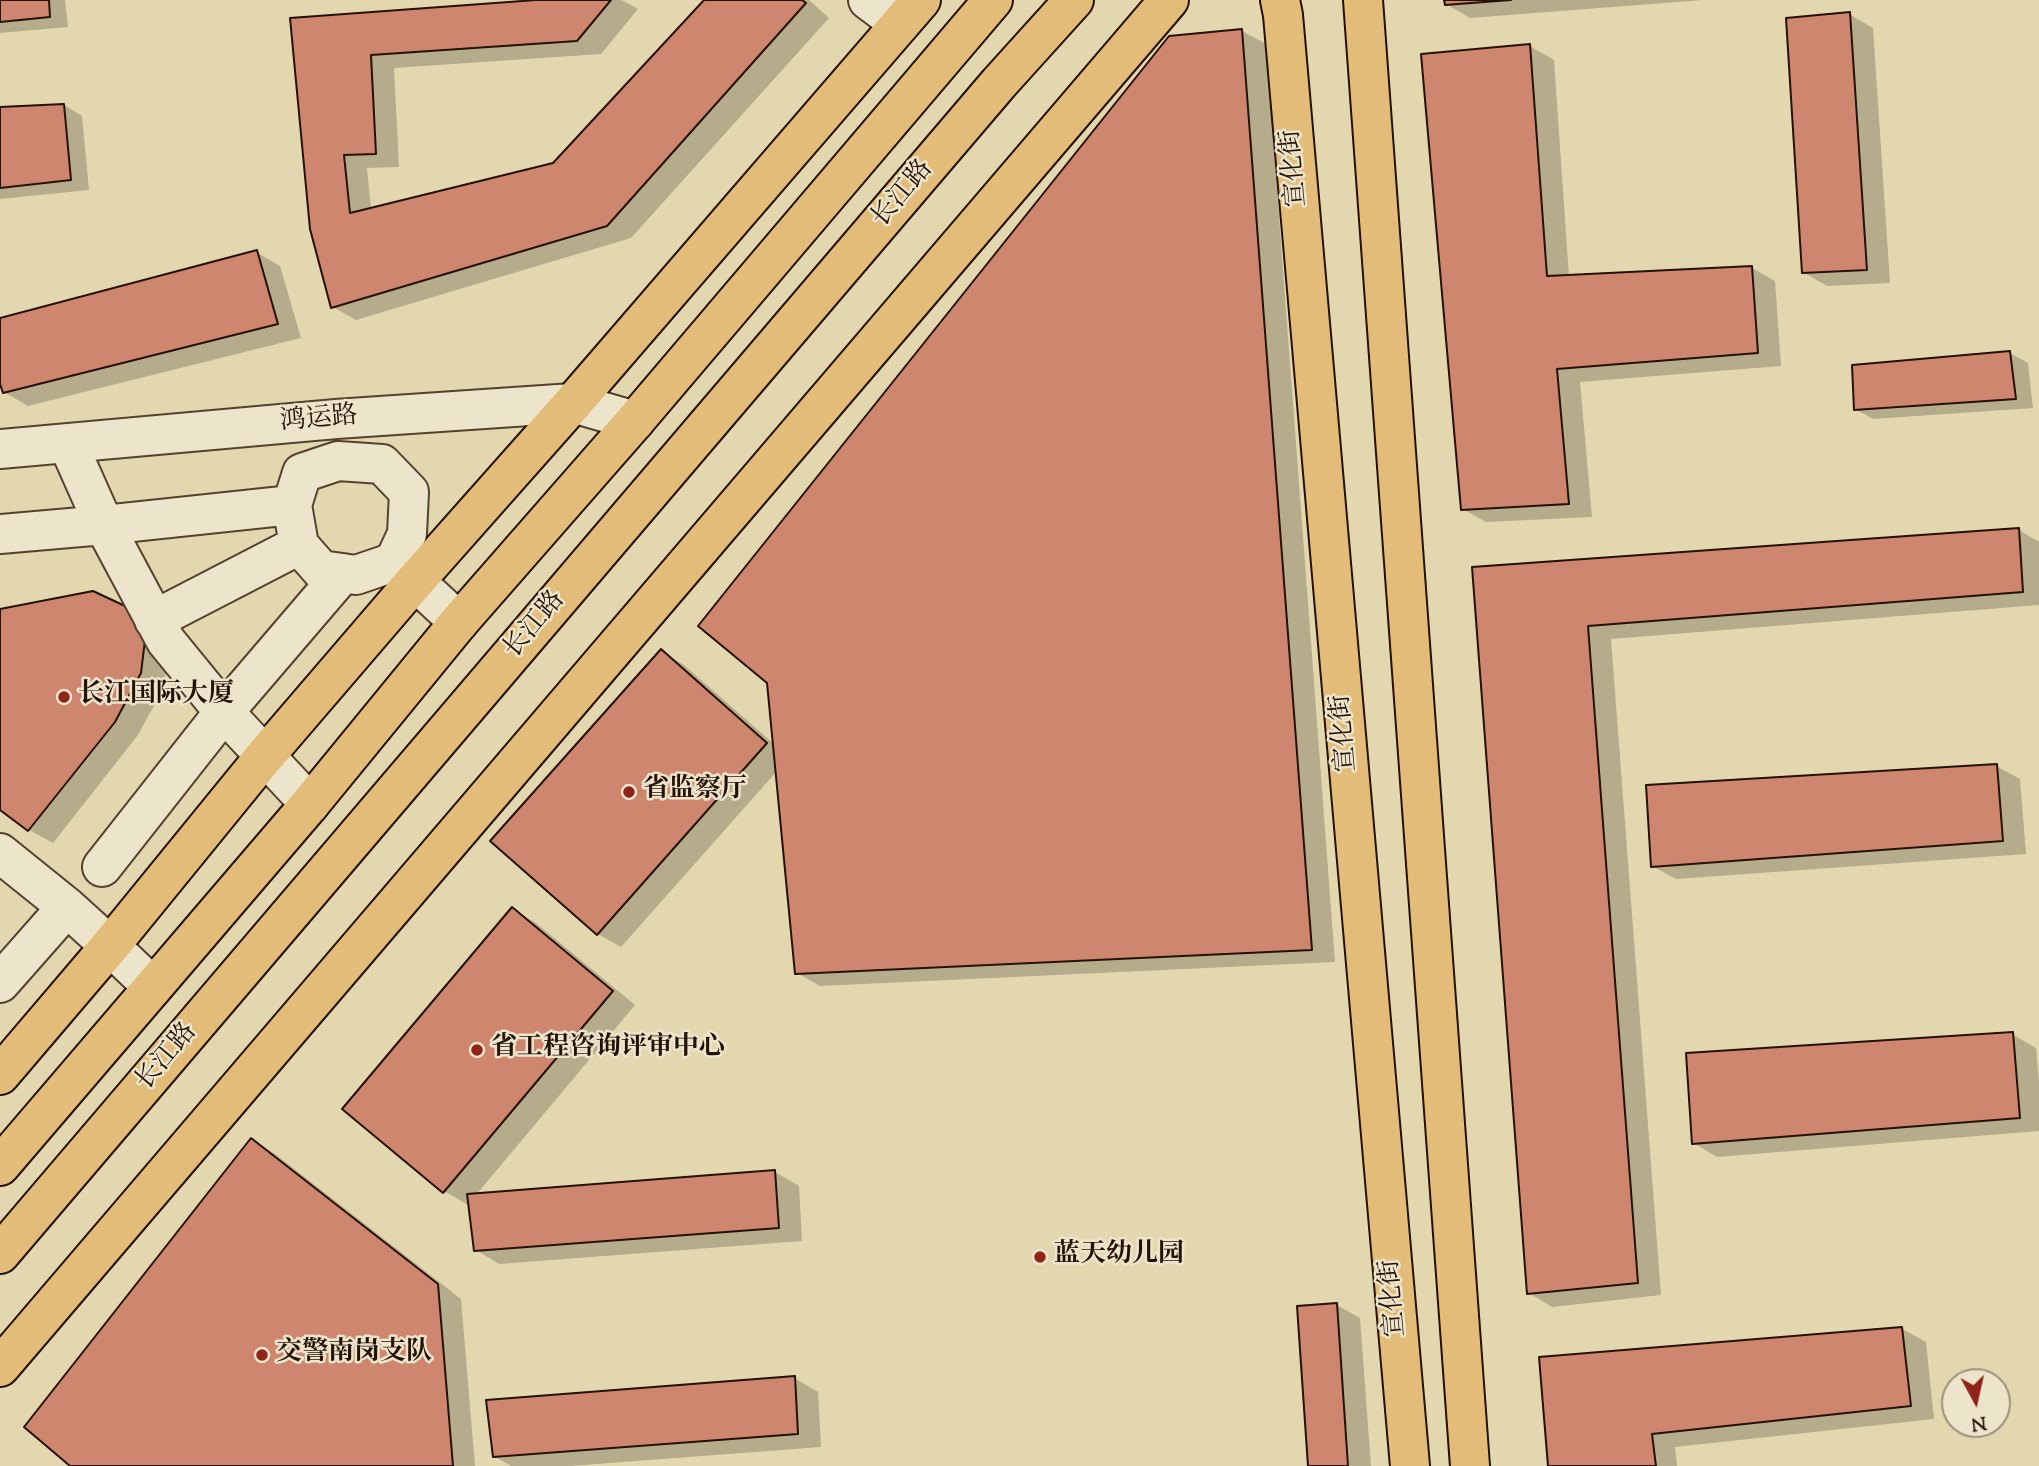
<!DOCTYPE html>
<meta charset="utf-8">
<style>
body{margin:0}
#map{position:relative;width:2039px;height:1466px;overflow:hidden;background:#e3d7af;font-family:"Sorts Mill Goudy",serif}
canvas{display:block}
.north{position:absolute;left:1941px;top:1368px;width:70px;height:70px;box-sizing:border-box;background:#ede5cb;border:2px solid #9d907b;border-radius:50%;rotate:172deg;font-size:19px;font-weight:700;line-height:28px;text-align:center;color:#251104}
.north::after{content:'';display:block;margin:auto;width:24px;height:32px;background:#8f2418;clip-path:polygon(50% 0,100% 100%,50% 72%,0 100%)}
</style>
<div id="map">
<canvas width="2039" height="1466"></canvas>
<div class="north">N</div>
</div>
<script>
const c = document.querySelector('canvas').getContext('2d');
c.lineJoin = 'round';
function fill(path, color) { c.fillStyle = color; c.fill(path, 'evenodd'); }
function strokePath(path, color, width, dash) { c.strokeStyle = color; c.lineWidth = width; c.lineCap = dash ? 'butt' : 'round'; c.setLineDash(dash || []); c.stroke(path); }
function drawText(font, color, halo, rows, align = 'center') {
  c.font = font + ' "Sorts Mill Goudy","Noto Serif SC",serif'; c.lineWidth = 5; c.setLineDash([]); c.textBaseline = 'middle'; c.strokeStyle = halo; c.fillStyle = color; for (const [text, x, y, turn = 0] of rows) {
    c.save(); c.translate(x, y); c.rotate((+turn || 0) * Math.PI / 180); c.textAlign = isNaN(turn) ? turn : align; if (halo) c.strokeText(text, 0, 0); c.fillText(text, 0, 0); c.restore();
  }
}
fill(new Path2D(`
 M0,0h65l3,27 -68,6z
 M561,0h61l16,9 -37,45 -207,14 5,99 -32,1 4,41 183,-44 153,-165h102l20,18 -198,220 -275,82 -23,-13 -41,-288z
 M1446,0h257l-233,18 -24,-14z
 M1849,14l24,14 17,255 -63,3 -24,-14z
 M1242,31l24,13 69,918 -515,24 -23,-13 -20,-202 -156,176 -23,-13 63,-282 23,13 91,80z
 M1530,46l24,14 15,217 183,-9 23,13 6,85 -201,16 12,135 -106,5 -23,-13z
 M64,105l18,11 7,74 -89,9v-91z
 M256,252l24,14 21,72 -273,68 -24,-14 -4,-14v-58z
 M2010,353l18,10 5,45 -160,11 -18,-10z
 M2019,530l20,12v63l-428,34 50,656 -109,12 -23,-14 -55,-725z
 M124,607l25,14 19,34 -4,32 -26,48 -85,108 -24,-13 -29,-22v-197z
 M1996,766l24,13 6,75 -350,25 -24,-13z
 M512,909l24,14 99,82 -159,190 299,-23 24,14 3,55 -303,23 -23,-14 -6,-48 -2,3 -24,-14z
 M2012,1034l24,14 3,34v49l-322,26 -23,-14z
 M252,1140l23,14 186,145 14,167h-402z
 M1337,1305l23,13 11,148h-61z
 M1902,1329l24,13 8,77 -259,28 2,19h-127z
 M794,1378l24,14 3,55 -251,19h-59l-17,-10z`), '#0003');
const building = new Path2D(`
 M0,0h49l1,17 -50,5z
 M536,0h75l-34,41 -206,14 5,99 -32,1 6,58 203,-50 151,-163h98l4,3 -199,223 -276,82 -21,-79 -20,-211z
 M1444,0h67l-66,5z
 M1850,12l17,258 -65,3 -16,-255z
 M1242,29l70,921 -517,24 -28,-291 -69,-57 471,-590z
 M1530,44l17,232 205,-10 6,87 -201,16 12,135 -108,6 -40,-456z
 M64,104l7,76 -71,8v-81z
 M257,250l21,74 -275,69 -3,-9v-66z
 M2010,351l6,48 -162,11 -2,-45z
 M2019,528l4,64 -435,34 50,657 -111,11 -55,-727z
 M93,591l32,15 20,34 -4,33 -26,49 -87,109 -28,-21v-201z
 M661,649l106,94 -170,192 -107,-94z
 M1997,764l6,77 -352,26 -5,-82z
 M512,907l101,84 -170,202 -101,-84z
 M2013,1032l7,86 -328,26 -6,-91z
 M251,1138l187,146 15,182h-383l-46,-39z
 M775,1170l4,58 -305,23 -7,-57z
 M1337,1303l11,163h-40l-11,-160z
 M1902,1327l9,79 -259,28 4,32h-108l-9,-109z
 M795,1376l3,58 -305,23 -7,-57z`);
fill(building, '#ce866f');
strokePath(building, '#251104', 2);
const minor = new Path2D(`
 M868,0l32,24
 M68,444l36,81 62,116 58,71 86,92
 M0,449l336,-30 237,-16 62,18
 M0,534l104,-9 188,-20
 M394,562l65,60
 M154,620l145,-75 22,25 35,5 38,-13 13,-28 2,-42 -27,-28 -44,-3 -36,12 -10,32 7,40
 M0,853l67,54
 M102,867l122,-155 119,-139
 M0,983l67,-76 43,39 43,41`);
const major = new Path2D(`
 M1280,0l3,15 127,1451
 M1363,0l107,1466
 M0,1075l110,-129 154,-189 152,-177 157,-177 348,-403
 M0,1166l310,-362 149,-182 176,-201 358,-421
 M0,1254l999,-1171 75,-83
 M0,1367l1169,-1367`);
strokePath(minor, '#54422f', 42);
strokePath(major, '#251104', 42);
strokePath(minor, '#ede5cb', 38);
strokePath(major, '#e2bc78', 38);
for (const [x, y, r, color] of [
 [64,697,7,"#8f2418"],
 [629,792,7,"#8f2418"],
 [477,1050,7,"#8f2418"],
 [1040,1257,7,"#8f2418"],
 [262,1355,7,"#8f2418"]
]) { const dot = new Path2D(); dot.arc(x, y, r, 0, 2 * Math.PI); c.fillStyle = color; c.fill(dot); strokePath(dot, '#ede5cb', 2.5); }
drawText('26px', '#251104', '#ede5cb', [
 ["宣化街",1296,168,-95],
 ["长江路",904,195,-50],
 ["鸿运路",319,421,-5],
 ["长江路",536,626,-50],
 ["宣化街",1346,733,-95],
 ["长江路",168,1058,-50],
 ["宣化街",1395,1298,-95]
]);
drawText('bold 26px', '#251104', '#ede5cb', [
 ["长江国际大厦",78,697],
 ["省监察厅",643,792],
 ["省工程咨询评审中心",491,1050],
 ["蓝天幼儿园",1054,1257],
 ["交警南岗支队",276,1355]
], 'left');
</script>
